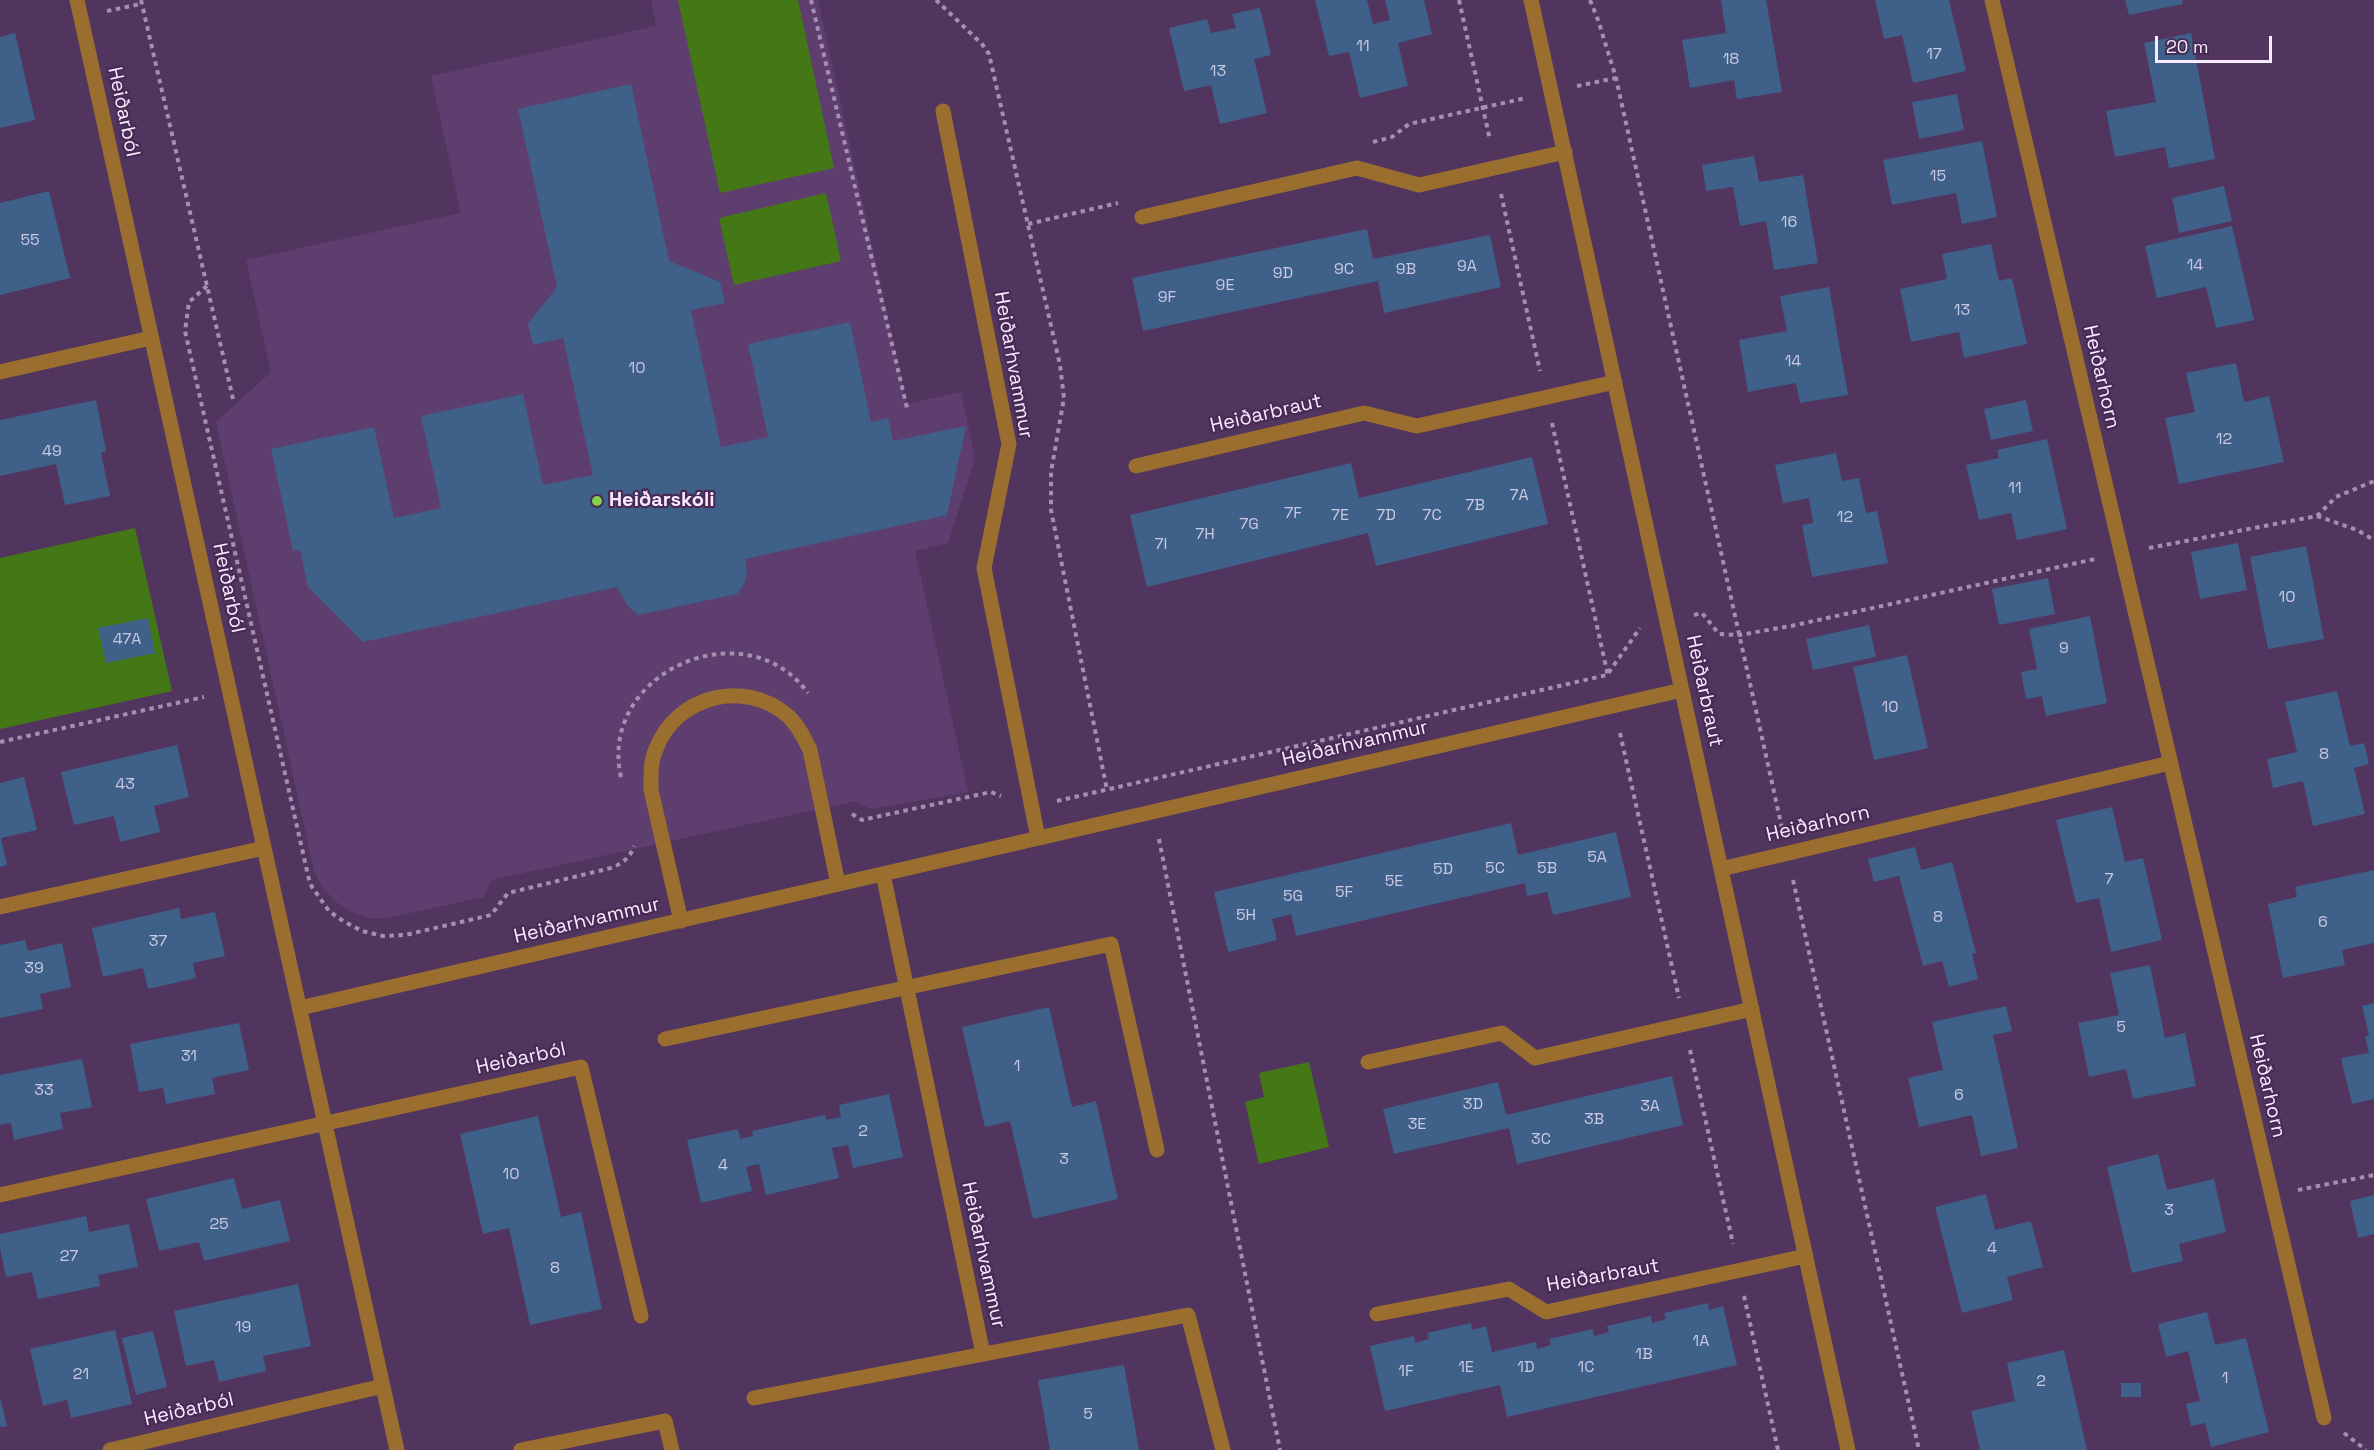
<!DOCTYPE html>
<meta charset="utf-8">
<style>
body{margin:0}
#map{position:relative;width:2374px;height:1450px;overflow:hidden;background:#52355f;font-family:"Space Grotesk",sans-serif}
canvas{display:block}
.scale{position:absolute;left:2155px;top:36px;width:117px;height:27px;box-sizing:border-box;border:3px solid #f8eaff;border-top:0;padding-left:8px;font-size:18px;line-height:21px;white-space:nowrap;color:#f8eaff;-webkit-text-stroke:4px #472b54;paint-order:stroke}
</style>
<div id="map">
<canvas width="2374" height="1450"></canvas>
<div class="scale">20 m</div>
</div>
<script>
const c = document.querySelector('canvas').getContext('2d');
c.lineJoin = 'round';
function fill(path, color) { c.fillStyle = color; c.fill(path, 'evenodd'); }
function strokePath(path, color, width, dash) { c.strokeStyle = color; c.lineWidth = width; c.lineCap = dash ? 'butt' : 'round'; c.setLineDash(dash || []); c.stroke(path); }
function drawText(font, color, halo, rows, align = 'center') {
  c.font = font + ' "Space Grotesk",sans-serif'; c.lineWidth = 4.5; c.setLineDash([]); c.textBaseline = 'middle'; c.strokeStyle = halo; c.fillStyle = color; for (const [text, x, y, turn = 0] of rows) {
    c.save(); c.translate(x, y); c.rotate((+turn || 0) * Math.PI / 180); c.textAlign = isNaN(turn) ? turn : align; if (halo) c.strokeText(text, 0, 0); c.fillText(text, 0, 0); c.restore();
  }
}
fill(new Path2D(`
 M651,0h167l89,404 54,-12 14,66 -27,85 -33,8 53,241 -98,17 -14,-8 -365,79 -7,17 -97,21h-18l-17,-6 -16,-10 -13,-14 -9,-17 -98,-449 55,-50 -25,-112 215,-47 -30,-137 225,-50z`), '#5e3e6e');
fill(new Path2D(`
 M678,0h120l36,168 -114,25z
 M826,193l15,68 -107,24 -15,-67z
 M135,528l37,163 -172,38v-171z
 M1309,1062l20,85 -70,17 -14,-62 19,-5 -5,-24z`), '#447816');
fill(new Path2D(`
 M1315,0h52l6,24 17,-4 -5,-20h39l8,34 -34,9 10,43 -48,12 -11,-46 -20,4z
 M1721,0h45l16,92 -45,7 -3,-19 -44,8 -8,-48 44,-7z
 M1875,0h74l17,71 -53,12 -11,-48 -18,4z
 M2125,0h57l1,4 -54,11z
 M1260,8l11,47 -17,4 13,54 -47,11 -9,-39 -27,6 -15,-63 38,-9 4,14 25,-5 -4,-14z
 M15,33l20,87 -35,8v-91z
 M2191,33l24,126 -46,9 -4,-21 -50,10 -9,-46 50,-9 -12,-59z
 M631,84l38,177 51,21 5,21 -34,7 30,137 47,-10 -20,-93 102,-22 21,100 17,-4 5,23 73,-15 -19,89 -202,44 2,11 -2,12 -8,12 -99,21 -11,-10 -10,-18 -254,55 -55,-55 -8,-37 -7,1 -22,-102 103,-22 20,91 47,-10 -20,-92 102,-22 20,91 50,-10 -30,-137 -30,7 -5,-21 29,-37 -39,-178z
 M1957,94l7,36 -45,9 -7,-37z
 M1982,141l15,76 -35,7 -6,-31 -64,12 -9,-45z
 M1754,156l5,26 44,-7 15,88 -44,7 -8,-49 -26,5 -7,-39 -27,4 -4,-26z
 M2224,186l8,35 -53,12 -7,-35z
 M49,191l21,87 -70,17v-92z
 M2232,226l22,94 -38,8 -10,-41 -49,11 -12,-52z
 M1367,229l6,30 117,-24 11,52 -117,26 -6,-32 -235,50 -11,-53z
 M1991,244l8,37 13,-3 15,66 -63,14 -5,-26 -48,10 -11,-53 47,-10 -5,-25z
 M1829,287l19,108 -48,8 -4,-20 -48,9 -9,-52 48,-9 -7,-35z
 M2236,363l8,39 25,-6 15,66 -105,22 -14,-66 30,-6 -9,-39z
 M96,400l10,51 -5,2 9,43 -45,9 -9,-41 -56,12v-56z
 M2026,400l7,31 -42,9 -7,-31z
 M2047,439l20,90 -50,11 -6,-27 -32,7 -13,-55 33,-7 -2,-8z
 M1836,453l6,28 17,-3 7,35 11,-2 11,52 -76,14 -10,-52 11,-2 -4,-25 -26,5 -8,-38z
 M1532,457l16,67 -172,42 -8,-33 -221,54 -17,-72 221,-52 8,35z
 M2238,543l9,47 -47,9 -9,-47z
 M2306,546l18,93 -56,10 -18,-92z
 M2048,578l7,36 -56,11 -7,-36z
 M2090,616l17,87 -61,13 -4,-20 -16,3 -5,-27 16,-3 -8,-40z
 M148,618l7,35 -49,10 -8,-35z
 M1869,625l7,32 -63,13 -7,-31z
 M1907,655l21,93 -54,12 -21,-93z
 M2337,691l13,55 14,-3 5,21 -15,4 11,46 -52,12 -10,-45 -30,7 -6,-29 30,-7 -12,-50z
 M177,745l12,52 -35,9 6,26 -40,10 -6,-26 -40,9 -13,-53z
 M24,777l13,53 -36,8 6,27 -7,2v-84z
 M2112,807l13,55 18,-4 19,82 -51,12 -12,-54 -23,5 -20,-83z
 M1511,823l7,32 98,-23 15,65 -78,18 -6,-23 -20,4 -2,-13 -229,53 -5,-22 -19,5 5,21 -49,12 -14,-60z
 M1915,847l6,23 31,-8 24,91 -4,1 6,25 -29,8 -7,-26 -19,5 -24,-90 -25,6 -6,-23z
 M2374,870v73l-32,7 3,15 -62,13 -15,-74 29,-7 -2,-10z
 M179,908l2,11 34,-7 10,44 -32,7 3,15 -48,11 -5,-21 -40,9 -11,-49z
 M25,940l3,11 34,-8 9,44 -31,7 3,15 -43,9v-73z
 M2150,965l15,73 20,-5 11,53 -63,13 -7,-30 -37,8 -11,-54 41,-8 -9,-42z
 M2374,1003v96l-22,5 -11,-46 28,-5 -4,-17h4l-7,-30z
 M2006,1006l6,25 -19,4 25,113 -37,8 -9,-41 -53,12 -11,-49 35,-8 -11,-48z
 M1049,1007l23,100 24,-6 22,98 -85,20 -23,-98 -25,6 -23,-100z
 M239,1023l10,47 -37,8 3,16 -49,10 -3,-16 -24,4 -9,-48z
 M82,1059l10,48 -32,6 3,16 -49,11 -3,-17 -11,2v-50z
 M1672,1076l11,49 -166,39 -8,-36 -115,26 -11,-45 115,-27 8,33z
 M889,1094l14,63 -50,11 -5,-23 -16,3 7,30 -73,17 -7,-31 -13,3 6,24 -51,12 -14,-63 51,-11 2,10 13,-3 -1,-5 73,-16 1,5 15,-3 -2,-12z
 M538,1116l23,101 20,-5 21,97 -72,16 -21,-97 -26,6 -23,-100z
 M2158,1154l9,36 47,-11 12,53 -47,12 4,17 -51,12 -25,-106z
 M234,1178l8,31 38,-9 10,41 -86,20 -5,-19 -40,9 -13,-52z
 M1986,1194l9,36 36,-9 12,46 -36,10 6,23 -51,13 -27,-106z
 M2374,1195v39l-16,4 -8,-37z
 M86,1216l3,16 40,-8 9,43 -40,8 2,11 -62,13 -6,-27 -26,5 -6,-29v-14z
 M298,1284l13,62 -48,10 3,15 -47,11 -5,-22 -28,6 -12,-55z
 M1708,1303l1,7 14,-4 14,59 -230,52 -7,-32 -115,26 -15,-65 44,-10 1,7 14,-4 -2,-6 44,-10 1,7 14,-4 6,26 44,-10 1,7 14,-4 -2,-6 44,-10 1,7 15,-4 -2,-6 44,-10 1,7 14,-4 -2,-6z
 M2207,1312l8,33 31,-7 23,94 -58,15 -6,-24 -14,3 -5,-22 14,-3 -12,-50 -22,6 -8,-33z
 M115,1330l17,74 -61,14 -4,-18 -24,6 -13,-57z
 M153,1331l14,56 -31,8 -14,-57z
 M2064,1350l23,100h-107l-9,-39 44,-10 -8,-38z
 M1124,1365l15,85h-89l-12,-70z
 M2121,1383h20v14h-20z
 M0,1397l7,29 -7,1z`), '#3e6089');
strokePath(new Path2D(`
 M141,0l93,403
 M811,0l96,408
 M936,0l46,44 7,10 71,311 4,33 -13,74v38l56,280
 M1459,0l31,140
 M1590,0l8,20 18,58 166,750
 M107,11l34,-7
 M1577,86l39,-8
 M1373,142l19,-5 17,-13 117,-26
 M1501,194l39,177
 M1028,224l90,-21
 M207,286l-18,16 -4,29 125,553 19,27 14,10 19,10 21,5 22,-1 86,-20 17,-22 103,-25c12,-5 19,-10 23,-22
 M1552,423l56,253
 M2317,516l40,14 17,10
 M2149,548l168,-32 19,-19 38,-16
 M1694,615l8,-2 17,21 20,1 52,-9 304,-67
 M1620,733l59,265
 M0,742l204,-45
 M621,777c-24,-104 124,-170 187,-84
 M1057,801l550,-126 33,-47
 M852,814l10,6 129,-28 10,4
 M1159,839l121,611
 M1793,880l126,570
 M1690,1050l43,194
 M2298,1190l76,-15
 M1744,1296l34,154
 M2344,1433l22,17`), '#a58faf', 4, [4.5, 4.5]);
strokePath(new Path2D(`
 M681,921l-30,-131c0,-14 -1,-28 5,-41 20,-53 88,-71 132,-33 10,9 16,22 22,34l28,134`), '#9a6e2e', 15);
strokePath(new Path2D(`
 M77,0l320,1450
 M1531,0l317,1450
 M1992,0l332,1418
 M943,111l66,333 -25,124 54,270
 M1142,217l215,-49 62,17 146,-33
 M0,372l151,-34
 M1136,466l228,-53 53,13 198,-44
 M1721,869l449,-106
 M883,874l100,480
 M0,907l264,-59
 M300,1008l1382,-318
 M665,1039l446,-95 46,206
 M1368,1062l134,-29 33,25 217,-49
 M0,1195l581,-128 60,249
 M1377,1314l132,-25 37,23 260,-56
 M754,1398l434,-83 35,135
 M110,1450l273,-64
 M521,1450l144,-29 7,29`), '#9a6e2e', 15);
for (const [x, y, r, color] of [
 [597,501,6,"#84cf4d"]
]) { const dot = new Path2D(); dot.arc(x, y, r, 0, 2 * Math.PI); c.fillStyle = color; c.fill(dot); strokePath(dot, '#472b54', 2); }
drawText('16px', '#cac8e2', null, [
 ["11",1363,47],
 ["17",1934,55],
 ["18",1731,60],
 ["13",1218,72],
 ["15",1938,177],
 ["16",1789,223],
 ["55",30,241],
 ["14",2195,266],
 ["9A",1467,267],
 ["9C",1344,270],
 ["9B",1406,270],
 ["9D",1283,274],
 ["9E",1225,286],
 ["9F",1167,298],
 ["13",1962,311],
 ["14",1793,362],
 ["10",637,369],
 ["12",2224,440],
 ["49",52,452],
 ["11",2015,489],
 ["7A",1519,496],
 ["7B",1475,506],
 ["7F",1293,514],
 ["7E",1340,516],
 ["7D",1386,516],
 ["7C",1432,516],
 ["12",1845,518],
 ["7G",1249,525],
 ["7H",1205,535],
 ["7I",1161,545],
 ["10",2287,598],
 ["47A",127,640],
 ["9",2064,649],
 ["10",1890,708],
 ["8",2324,755],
 ["43",125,785],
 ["5A",1597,858],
 ["5C",1495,869],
 ["5B",1547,869],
 ["5D",1443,870],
 ["7",2109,880],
 ["5E",1394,882],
 ["5F",1344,893],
 ["5G",1293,897],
 ["5H",1246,916],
 ["8",1938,918],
 ["6",2323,923],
 ["37",158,942],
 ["39",34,969],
 ["5",2121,1028],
 ["31",189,1057],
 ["1",1017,1067],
 ["33",44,1091],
 ["6",1959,1096],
 ["3D",1473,1105],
 ["3A",1650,1107],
 ["3B",1594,1120],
 ["3E",1417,1125],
 ["2",863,1132],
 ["3C",1541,1140],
 ["3",1064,1160],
 ["4",723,1166],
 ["10",511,1175],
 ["3",2169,1211],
 ["25",219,1225],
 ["4",1992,1249],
 ["27",69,1257],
 ["8",555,1269],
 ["19",243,1328],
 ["1A",1701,1342],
 ["1B",1644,1355],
 ["1E",1466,1368],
 ["1D",1526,1368],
 ["1C",1586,1368],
 ["1F",1406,1372],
 ["21",81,1375],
 ["1",2225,1379],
 ["2",2041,1382],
 ["5",1088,1415]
]);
drawText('20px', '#f8eaff', '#472b54', [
 ["Heiðarból",123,112,78],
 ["Heiðarhvammur",1013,365,80],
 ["Heiðarhorn",2101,377,77],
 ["Heiðarbraut",1266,414,-13],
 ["Heiðarból",228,588,78],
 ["Heiðarbraut",1704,691,78],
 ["Heiðarhvammur",1355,744,-13],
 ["Heiðarhorn",1818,824,-13],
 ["Heiðarhvammur",587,921,-13],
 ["Heiðarból",521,1059,-12],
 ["Heiðarhorn",2267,1086,77],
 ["Heiðarhvammur",983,1255,78],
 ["Heiðarbraut",1603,1276,-10],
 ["Heiðarból",189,1410,-13]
]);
drawText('bold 20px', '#f8eaff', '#472b54', [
 ["Heiðarskóli",609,501]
], 'left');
</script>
